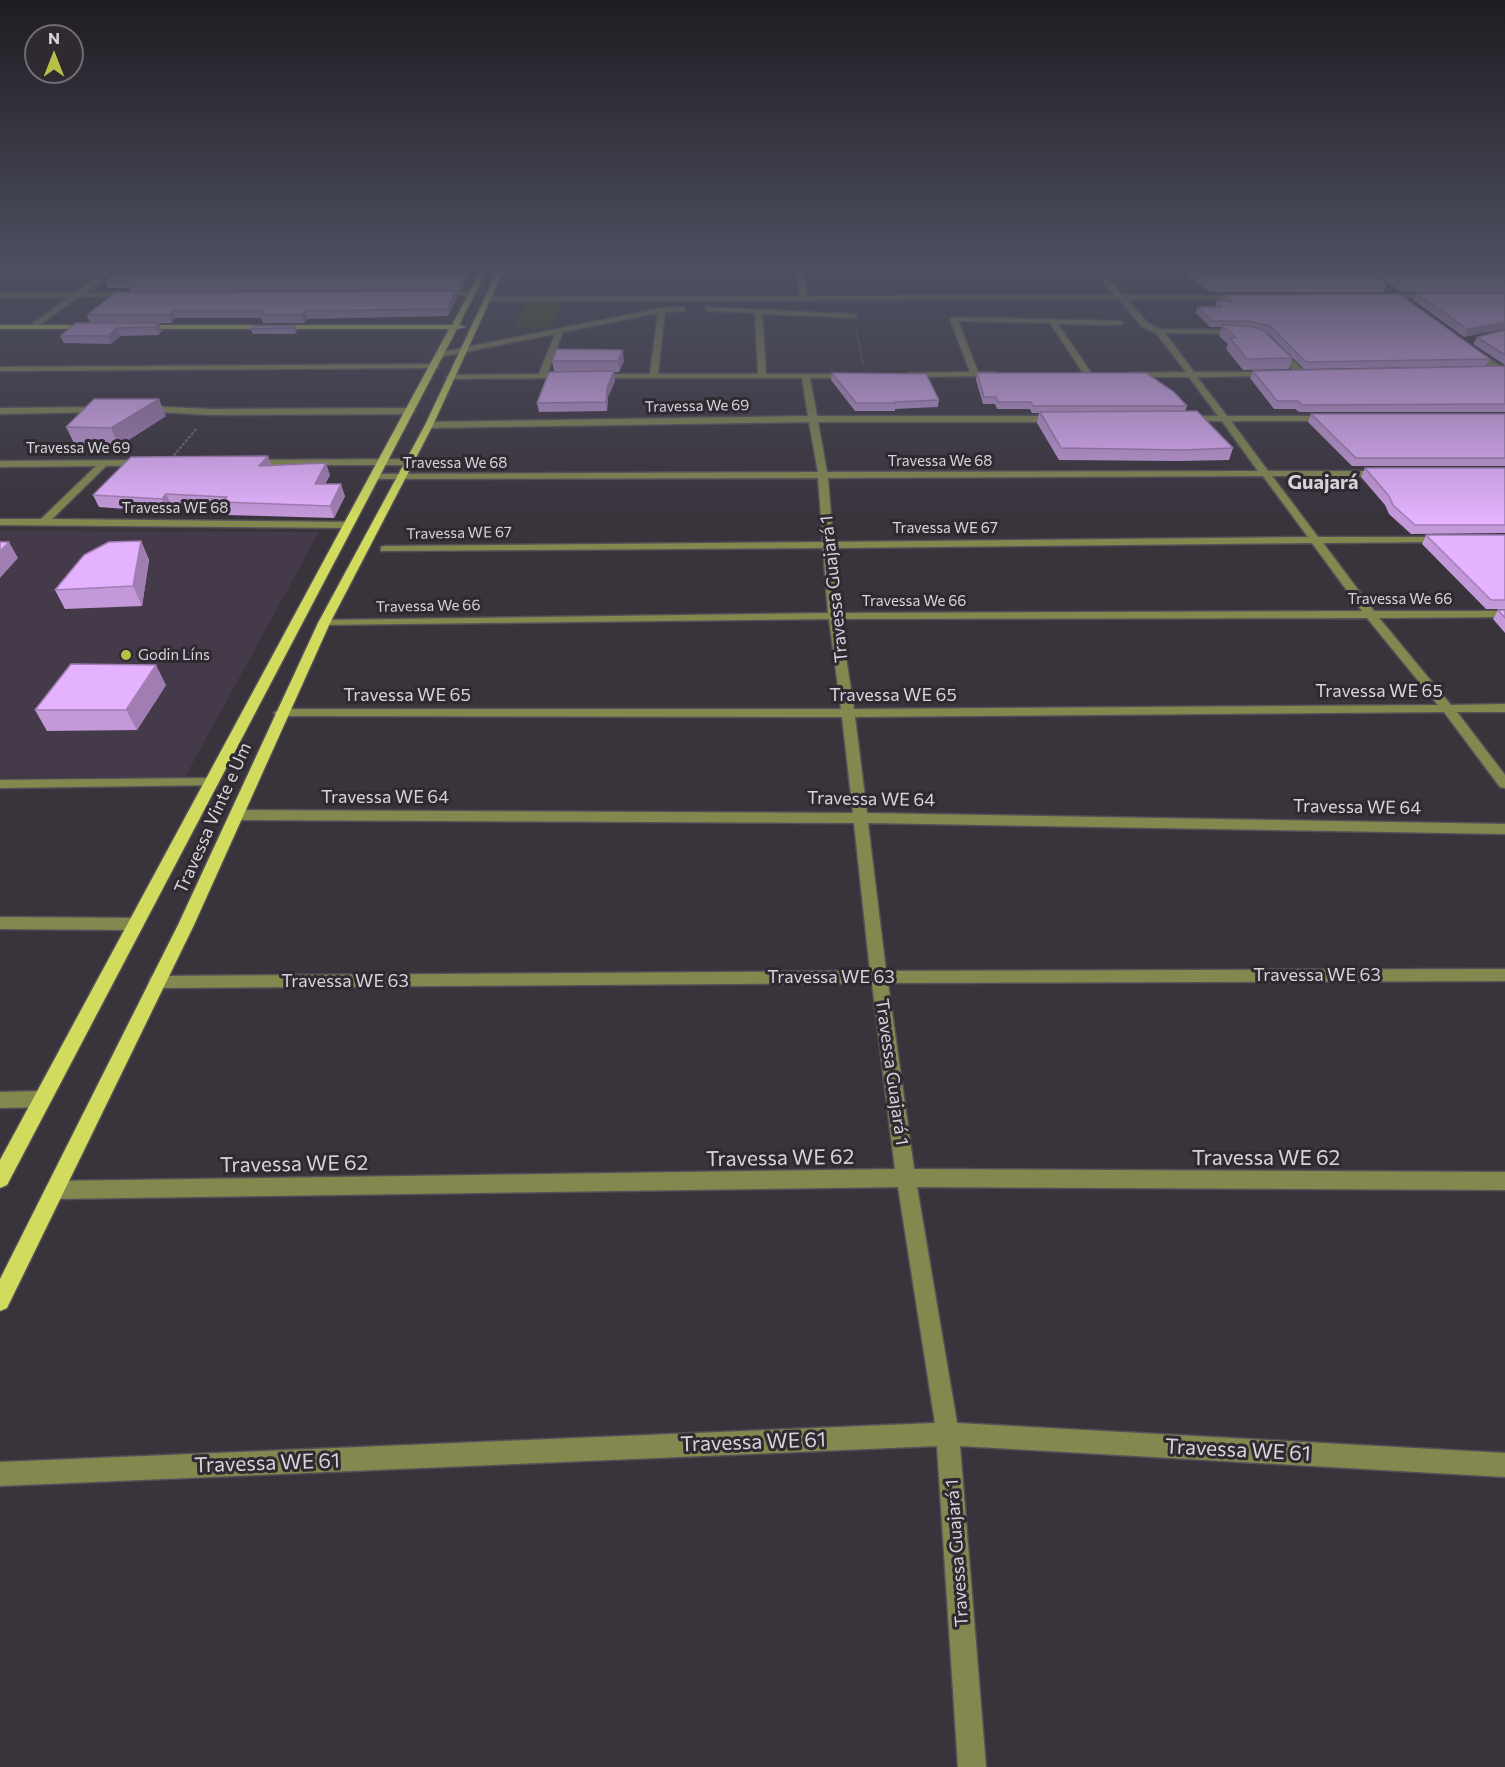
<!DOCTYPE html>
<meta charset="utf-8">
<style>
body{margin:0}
#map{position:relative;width:1505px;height:1767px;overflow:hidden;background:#39333c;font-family:Commissioner,sans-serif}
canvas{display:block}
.north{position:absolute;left:24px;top:24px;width:60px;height:60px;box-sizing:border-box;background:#2f2932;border:2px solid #726d75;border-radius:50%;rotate:0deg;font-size:16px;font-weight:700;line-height:24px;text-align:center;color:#d7d3d9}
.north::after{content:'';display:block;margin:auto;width:21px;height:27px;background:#b8c147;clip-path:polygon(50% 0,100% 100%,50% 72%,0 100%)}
</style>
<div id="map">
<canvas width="1505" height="1767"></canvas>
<div class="north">N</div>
</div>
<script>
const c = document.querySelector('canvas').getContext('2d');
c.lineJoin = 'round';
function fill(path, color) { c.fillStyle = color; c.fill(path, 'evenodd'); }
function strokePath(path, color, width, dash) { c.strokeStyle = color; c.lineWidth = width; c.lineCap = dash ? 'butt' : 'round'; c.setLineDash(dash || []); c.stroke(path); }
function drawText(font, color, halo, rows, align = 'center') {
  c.font = font + ' Commissioner,sans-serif'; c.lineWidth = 6; c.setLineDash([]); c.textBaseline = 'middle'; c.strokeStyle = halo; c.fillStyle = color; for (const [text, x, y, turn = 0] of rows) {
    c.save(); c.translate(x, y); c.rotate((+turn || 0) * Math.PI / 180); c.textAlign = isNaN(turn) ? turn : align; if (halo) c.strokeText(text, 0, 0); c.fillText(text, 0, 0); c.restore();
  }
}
fill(new Path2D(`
 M0,531l319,1 -134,245h-185z`), '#443a49');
fill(new Path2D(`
 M526,301h36l-9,26h-38z`), '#44480f');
const minor = new Path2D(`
 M105,272h7l-27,21h47l2,3 -55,1 -44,31 -3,-4 38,-27h-70v-4h76z
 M797,272h6l4,24 308,-1 -20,-23h7l20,23 123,1 -2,3h-117l22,24 12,6 83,1 -3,4 -75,-1 29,39h80l1,2 -4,2 -74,1 30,39h105l1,2 -4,3h-98l37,50h116v4l-3,1h-109l46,61h130v4l-4,1 -121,1 51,68h131v6l-126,1 72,87 54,-1v8h-48l48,63v13l-5,-1 -56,-75 -589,5 12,96 638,11v10l-637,-11 18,148 619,-2v12l-617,2 26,186 591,3v18l-588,-3 40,236 548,30v24l-545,-31 26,321h-28l-21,-321 -937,40v-24l935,-39 -37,-236 -843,12 -7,-3 -3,-6 3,-6 7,-3 840,-12 -23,-186 -715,5 -6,-1 -2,-5 2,-5 6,-1 713,-5 -16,-148 -617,-3 -7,-5 7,-5 616,3 -11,-96 -566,-1 -2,-3 6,-4h561l-12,-90 -509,6 -2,-2 6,-3 504,-7 -5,-65 -442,3v-4l4,-1 438,-4 -5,-64 -445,1 -2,-2 5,-3 442,-2 -9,-50 -380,6 -4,-3 4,-3 379,-6 -6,-38h-209v-4h57l8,-61 -95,19 -16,42h22v4h-3l-116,1 -4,-2 4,-2 89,-1 16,-40 -115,23 -4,-2 1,-2 225,-45 21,-1 3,4 -21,1 -7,62h100l-3,-61 -48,-2 -3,-4 150,7 3,4 -95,-4 4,60h85l4,2 -4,2h-41l7,38h242l4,3 -4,3h-241l9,50 431,-1 -36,-50h-40l-1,-2 4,-3h33l-29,-39h-62l-1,-2 4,-2 56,-1 -30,-39 -14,-6 -23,-28 -632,2 -3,-2 3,-2 313,-1zM1263,476l45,61 -475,5 -5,-64zM1312,543l50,68 -523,2 -5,-65zM1367,618l71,87 -584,4 -14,-90z
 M438,292h33l3,2 -3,2 -35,-1z
 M1384,295l51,-1 3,2 -3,2h-53z
 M954,317l166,4 4,2 -4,2 -62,-1 34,50 -4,2h-3l-35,-53 -92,-2 20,51h17l4,2 -1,2 -93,1 -1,-2 4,-2 62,-1 -20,-53z
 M1274,347h6l24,24v4h-6l-24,-24z
 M1472,348l32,20v4h-6l-29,-20 -1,-2z
 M435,364h3v4l-438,3v-4z
 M144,406l67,3 200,-1 4,3 -4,3 -200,1 -70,-4 -1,-2z
 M105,407l1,2 -4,3 -102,2v-6z
 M144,460l5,3 -2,2 -41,1 -54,53 297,3 5,3 -5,3 -349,-3v-6h41l55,-53 -96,1v-6z
 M249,460l159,-1 5,3 -5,3h-162v-4z
 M212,778l5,1 2,3 -2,3 -217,3v-8z
 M0,917l136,1 6,2 2,4 -2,4 -6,2 -136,-1z
 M42,1091l6,3 3,5 -3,5 -6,3 -42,1v-16z`);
const major = new Path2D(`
 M480,272h6l-27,53 7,2 -9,2 -450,856 -7,3v-28l449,-831h-308l-4,-2 4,-2h311z
 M497,272h6l-70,153 -103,198 -136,302 -187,383 -7,3v-32l178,-354 140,-302 107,-198z
 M0,325h90l4,2 -4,2h-90z`);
strokePath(minor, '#555058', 3);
strokePath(major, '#555058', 3);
strokePath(new Path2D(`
 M856,329l7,37`), '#716b73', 1.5, [2, 1.5]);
strokePath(new Path2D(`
 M171,459l26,-31`), '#716b73', 2, [3, 1.5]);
fill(minor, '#83884f');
fill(major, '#d1db5d');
fill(new Path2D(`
 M118,272h352l-9,18 -331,1 -1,-3h-21l-3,-7z
 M1184,272h186l17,13 -3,7h-174z
 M1373,272h132v20h-104z
 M116,292l341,6 -9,18 -141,3 -4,4h-40l-2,-5h-86l-4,5h-81l-3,-8z
 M1416,293h89l-41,44 -51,-37z
 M1223,295l267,64 -4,7 -182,3 -36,-36 -3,-1 27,26 -3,11 -46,1 -17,-21 2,-5 -9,-8 3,-9h-12l-14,-14 1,-6h18l1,-6h5z
 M76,323h83l3,8 -4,4 -38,1 -9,8 -47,-1 -4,-7z
 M295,326l2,5 -2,3h-42l-2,-5z
 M1505,330v35l-32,-21 4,-7z
 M552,361h72l-5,11h-5l1,9 -7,16 -1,14 -68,1 -2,-9 17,-32z
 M1505,366v46h-206l-4,-3h-21l-24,-31 3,-7z
 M832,373l107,27 -1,7 -43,2v2h-40l-24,-31z
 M977,373l210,33 -2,5 48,37 -4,12 -50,1 -120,-1 -22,-37 2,-10h-7l-2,-4h-33l-2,-5h-12l-7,-24z
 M1311,414h194v52h-153l-44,-44z
 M166,416l-47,30 -44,-1 -9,-18z
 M268,456l3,9 59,10 -5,9 20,12 -11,22 -107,-3 -2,-6 -53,-2 -5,5 -68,-5 -6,-12z
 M1365,468h140v65l-94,1 -22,-20 -4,-9 -24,-28z
 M1426,535h79v74h-19l-64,-65z
 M141,541l8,19 -7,46 -77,3 -10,-19z
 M1498,610h7v23l-12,-14z
 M166,685l-29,45 -90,1 -12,-21z`), '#c499da');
fill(new Path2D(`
 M466,272h4l-9,18 -1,-7z
 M456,291l1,7 -9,18 -1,-7z
 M173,311l2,7 -4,5 -3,-8z
 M305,311l2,8 -4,4 -2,-8z
 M1505,322v7l-41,8 3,-8z
 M159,323l3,8 -4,4 -3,-8z
 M295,326l2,5 -2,3 -2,-6z
 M117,328l3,8 -9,8 -3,-8z
 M623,350l1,11 -5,11 -1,-11z
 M614,371l1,10 -7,16 -1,14 -1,-9 1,-14z
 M159,399l7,17 -47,30 -8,-18z
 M268,456l4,12 -13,-2z
 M326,463l4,12 -11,21 -4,-12z
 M341,484l4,12 -11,22 -4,-12z
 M166,494l6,13 -5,5 -5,-13z
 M141,541l8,19 -7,46 -9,-20z
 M9,542l9,16 -18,20v-27z
 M156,665l10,20 -29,45 -11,-20z`), '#a07db2');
const building = new Path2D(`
 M118,272h348l-6,11 -332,1 3,-3h-26z
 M1195,272h175l17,13 -175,1z
 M1385,272h120v13h-101z
 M456,291l-9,18 -142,2 -4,4h-41l4,-4h-91l-5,4h-81l29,-23z
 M1416,293h89v29l-38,7z
 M1399,294l91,65 -184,3 -36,-36 -22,-5h-36l-15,-14h25l-6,-6h16l-9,-6z
 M76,323h83l-4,4 -38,1 -9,8h-48z
 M1222,325l27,1 14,4 29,28 -45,1 -17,-21h6z
 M254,326h41l-2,2 -42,1z
 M1505,330v25l-28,-18z
 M557,349l66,1 -5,11h-66z
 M1505,366v38l-203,1 -4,-4h-21l-24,-30z
 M614,371l-7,17 -1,14 -69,1 12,-31z
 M832,373l94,1 13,26 -44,2v1h-39z
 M977,373h169l28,19 13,14h-154l-2,-4h-33l-2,-5h-12z
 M94,399h65l-48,29 -45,-1z
 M1197,411l36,37 -50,2 -122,-2 -21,-36z
 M1311,414h194v44h-149z
 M268,456l-9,10 67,-3 -11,21h26l-11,22 -108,-4 5,-5 -61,-3 -4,5 -69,-4 38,-38z
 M1365,468h140v57h-90l-22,-20 -4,-9z
 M1426,535h79v65h-14z
 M141,541l-8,45 -78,4 29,-35 25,-13z
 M0,542h9l-9,9z
 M1498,610h7v8z
 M71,664l85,1 -30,45h-91z`);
fill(building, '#e4b2fe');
strokePath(building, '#a07db2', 1.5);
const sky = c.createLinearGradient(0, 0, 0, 519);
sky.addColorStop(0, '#1f1c21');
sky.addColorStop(0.52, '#4e5061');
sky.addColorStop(1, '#4e506100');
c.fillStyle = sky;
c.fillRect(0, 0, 1505, 519);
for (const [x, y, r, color] of [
 [126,655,6,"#b8c147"]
]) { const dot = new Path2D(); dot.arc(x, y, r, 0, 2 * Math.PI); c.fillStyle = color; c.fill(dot); strokePath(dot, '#2f2932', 2); }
drawText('15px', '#d7d3d9', '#2f2932', [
 ["Travessa We 69",697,406,-1],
 ["Travessa We 69",78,448],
 ["Travessa We 68",940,461],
 ["Travessa We 68",455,463],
 ["Travessa WE 68",175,508],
 ["Travessa WE 67",945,528],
 ["Travessa WE 67",459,533,-1],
 ["Travessa We 66",1400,599],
 ["Travessa We 66",914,601],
 ["Travessa We 66",428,606,-1]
]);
drawText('15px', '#d7d3d9', '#2f2932', [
 ["Godin Líns",138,655]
], 'left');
drawText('18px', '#d7d3d9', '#2f2932', [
 ["Travessa Guajará 1",834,589,-96],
 ["Travessa WE 65",1379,691],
 ["Travessa WE 65",407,695],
 ["Travessa WE 65",893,695],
 ["Travessa WE 64",385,797],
 ["Travessa WE 64",871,799,1],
 ["Travessa WE 64",1357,807,1],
 ["Travessa Vinte e Um",213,818,-66],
 ["Travessa WE 63",1317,975],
 ["Travessa WE 63",831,977],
 ["Travessa WE 63",345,981],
 ["Travessa Guajará 1",892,1072,82],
 ["Travessa Guajará 1",957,1553,-94]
]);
drawText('bold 20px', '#d7d3d9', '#2f2932', [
 ["Guajará",1323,482]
]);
drawText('21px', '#d7d3d9', '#2f2932', [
 ["Travessa WE 62",780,1158,-1],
 ["Travessa WE 62",1266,1158],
 ["Travessa WE 62",294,1164,-1],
 ["Travessa WE 61",753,1442,-2],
 ["Travessa WE 61",1238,1450,3],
 ["Travessa WE 61",267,1463,-2]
]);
</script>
